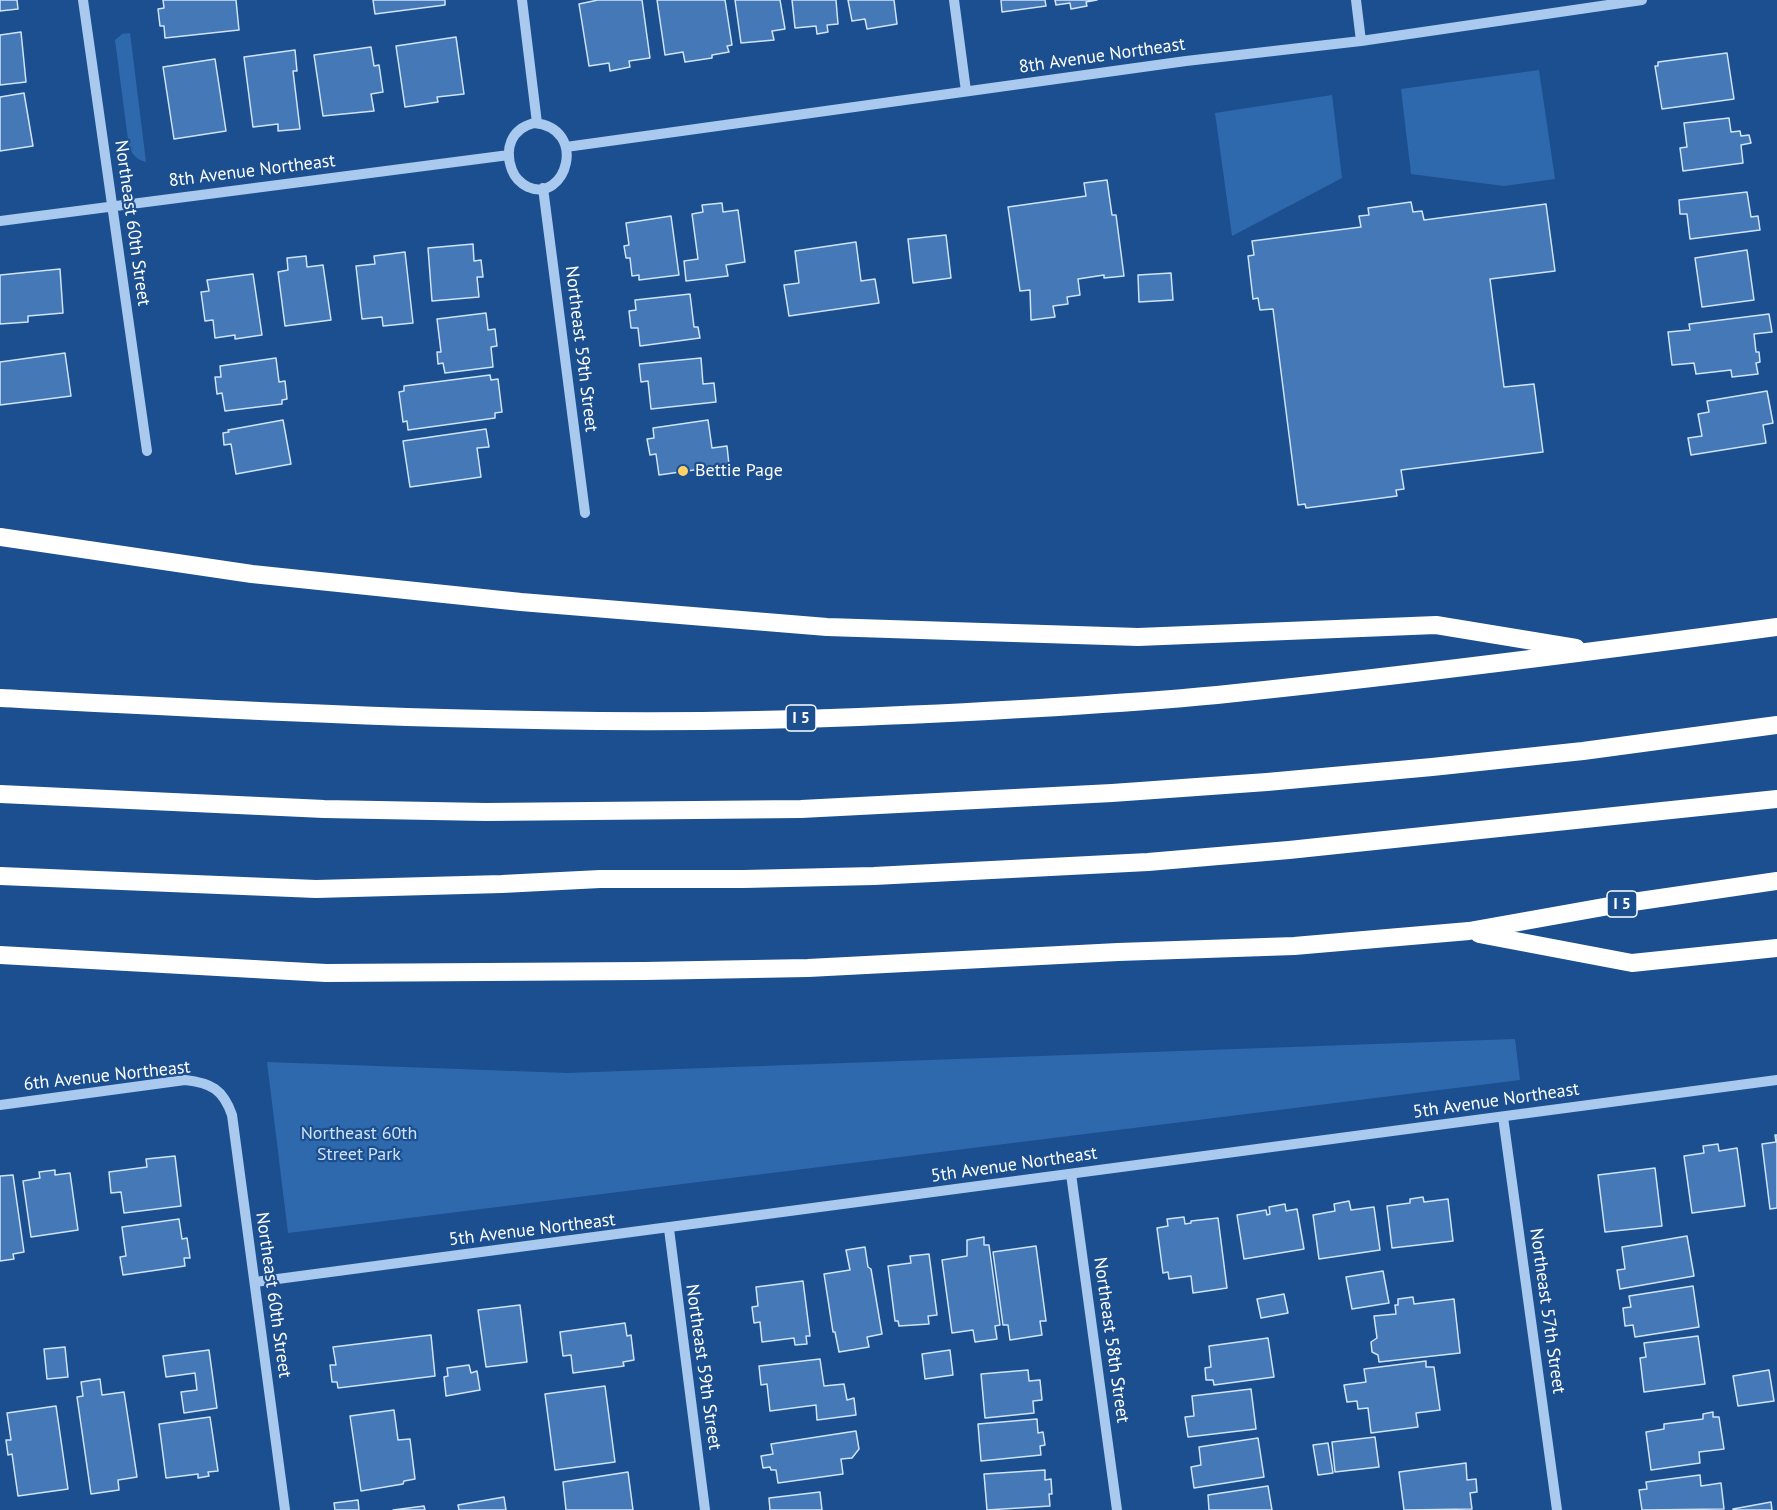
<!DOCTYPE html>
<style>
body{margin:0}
canvas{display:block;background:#1b4f8f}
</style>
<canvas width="1777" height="1510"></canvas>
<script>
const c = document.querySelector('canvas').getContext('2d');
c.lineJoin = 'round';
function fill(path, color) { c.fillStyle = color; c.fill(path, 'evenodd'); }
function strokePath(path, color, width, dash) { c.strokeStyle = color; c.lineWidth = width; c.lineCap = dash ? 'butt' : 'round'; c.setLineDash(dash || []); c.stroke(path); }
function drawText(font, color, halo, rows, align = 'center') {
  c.font = font + ' "PT Sans",sans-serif'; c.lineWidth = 4.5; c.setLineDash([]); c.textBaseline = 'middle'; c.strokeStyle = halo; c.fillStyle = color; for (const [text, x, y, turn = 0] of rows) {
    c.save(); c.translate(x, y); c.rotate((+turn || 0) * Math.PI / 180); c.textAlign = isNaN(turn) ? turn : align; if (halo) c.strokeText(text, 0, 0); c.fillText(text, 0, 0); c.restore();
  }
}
fill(new Path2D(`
 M130,33l16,129c-9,-2 -13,-7 -17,-15l-14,-107 7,-6z
 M1539,70l16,109 -51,7 -93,-12 -10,-85z
 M1332,95l10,83 -110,58 -17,-123z
 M1515,1039l5,41 -1232,153 -21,-171 300,11z`), '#2e69ad');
const building = new Path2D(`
 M0,0h17l1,9 -18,2z
 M163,0h73l3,30 -74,8 -1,-12h-4l-2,-17 6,-1z
 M373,0h72v5l-70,9z
 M642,0l8,58 -21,3 1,6 -20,4 -1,-8 -20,3 -10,-62 19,-4z
 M657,0h68l7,45 -5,1 2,6 -17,3v3l-27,4 -2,-10 -18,3z
 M735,0h45l5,29 -13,2 2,9 -33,3z
 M792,0h44l2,24 -11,1 1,7 -11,2 -1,-8 -21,2z
 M848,0h46l3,24 -30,5 -2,-10 -13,2z
 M1001,0h44l1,6 -44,6z
 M1055,0h42l-11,2 1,4 -16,3 -1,-6 -14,2z
 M21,32l5,50 -26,3v-50z
 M456,37l8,57 -27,3 1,5 -33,5 -9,-61z
 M371,47l3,19 5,-1 4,27 -12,2 3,17 -51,5 -9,-61z
 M295,50l2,21h-4l7,58 -22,2v-7l-25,3 -9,-70z
 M1727,53l7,46 -72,10 -7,-43h3v-4z
 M215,59l11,72 -52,8 -11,-72z
 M24,93l9,53 -33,5v-54z
 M1729,118l2,14 9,-1 1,5 8,-1 2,8 -10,2 2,18 -60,8 -3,-23 7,-1 -3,-24z
 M1107,180l5,35h4l8,61 -20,2v-3l-26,4 2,16 -13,2 1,7 -15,2 2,11 -24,3 -1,-30 -10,1 -12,-84 78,-11 -2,-13z
 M1747,192l4,25 7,-1 2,14 -70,9 -3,-25h-7l-1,-14z
 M1411,202l2,10 9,-1 2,9 122,-16 9,67 -65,8 14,108 30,-3 9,68 -142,18 3,19 -8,1 1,6 -91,12 -1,-4 -7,1 -25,-196 -13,1 -2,-12 -5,1 -5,-43 6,-1 -2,-14 109,-14 -2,-11 10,-1 -1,-7z
 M722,203l1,9 15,-2 7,52 -19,3 2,11 -42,5 -2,-20 14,-2 -6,-45 11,-2 -1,-7z
 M671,216l8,59 -40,5v-5l-7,1 -2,-18h-4l-2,-12 5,-1 -3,-22z
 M946,235l5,43 -38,5 -5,-44z
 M856,242l5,39 14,-2 4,24 -90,13 -5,-31 15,-2 -4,-32z
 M473,244l1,17 7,-1 2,17h-6l2,20 -47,4 -4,-53z
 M1747,250l7,50 -52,7 -7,-49z
 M405,252l8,71 -30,3 -1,-9 -20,2 -6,-53 19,-2 -1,-8z
 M306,256l1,11 16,-2 8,55 -46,6 -7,-54 10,-2 -1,-12z
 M60,269l3,44 -35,3v6l-28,2v-49z
 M1171,273l2,27 -34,2 -1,-27z
 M253,274l9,61 -27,4v-4l-20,3 -2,-18 -8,1 -4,-29 8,-1 -2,-11z
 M690,294l4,33h4l2,11 -60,8 -2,-18h-7l-2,-17 7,-1 -1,-10z
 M486,313l2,17 7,-1 2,17 -6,1 2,20 -48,6 -2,-10 -5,1 -1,-12h4l-4,-33z
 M1769,314l3,18 -18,2 2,18h3l1,10 -4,1 2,11 -26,3 -1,-7 -35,4 -2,-11 -22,2 -4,-33 22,-2 -1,-6z
 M65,353l6,43 -71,9v-43z
 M276,358l3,24 6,-1 2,18 -5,1v4l-57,7 -3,-18 -5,1 -2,-17h6l-1,-11z
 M701,358l2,26 11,-1 2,19 -65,7 -3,-28 -7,1 -2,-18z
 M490,375l1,5 7,-1 4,33 -7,1v5l-87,12 -1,-9 -4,1 -4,-30 5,-1v-5z
 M1767,391l6,32 -10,2 3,18 -75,12 -3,-17 14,-2 -4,-22 11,-2 -2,-11z
 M283,420l8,44 -55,10 -5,-30 -7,1 -1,-12 6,-1 -1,-2z
 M708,420l4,28 15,-2 2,19 -70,10 -3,-21 -6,1 -3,-16 7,-1 -1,-10z
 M486,429l3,18 -12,1 4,29 -71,10 -7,-46z
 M1775,1135h2v73l-7,1 -8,-65 14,-2z
 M1718,1144l1,7 18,-3 8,58 -53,7 -8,-57 20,-3 -1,-7z
 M175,1156l6,50 -57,7 -3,-21 -10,1 -2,-21 38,-5 -1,-8z
 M1655,1168l7,58 -57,6 -7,-57z
 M55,1170v5l15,-2 8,57 -47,7 -8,-56 17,-3 -1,-6z
 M13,1175l11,77 -11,2 1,5 -14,2v-85z
 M1423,1197l1,5 24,-3 5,42 -61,7 -5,-42 23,-3v-4z
 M1349,1201l2,9 23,-3 6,43 -61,9 -6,-44 22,-4 -1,-7z
 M1285,1204l1,7 11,-2 7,40 -60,10 -7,-44 29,-5 1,5 3,-1 -1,-7z
 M1184,1217l1,7 6,-1v-2l27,-3 9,70 -34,5 -2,-17 -22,3 -1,-7 -5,1 -6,-45 11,-2 -1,-7z
 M179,1219l3,20 5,-1 3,20h-6l1,8 -62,9 -3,-18 6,-1 -4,-29z
 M1687,1236l7,40 -74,13 -3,-19 8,-1 -3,-22z
 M984,1237v8h5l11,80 -5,1 2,13 -22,3 -2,-12 -21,3 -10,-73 25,-4v-16z
 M1036,1246l10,75h-6l2,14 -32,5 -2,-15h-5l-10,-73z
 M865,1247l3,20 3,2 11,65 -15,3 2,10 -30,5 -4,-20h-2l-9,-58 26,-4 -4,-20z
 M929,1254l8,61 -9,1 1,8 -30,2 -1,-5h-3l-7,-55 23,-3 -1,-7z
 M1383,1271l6,32 -37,6 -6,-32z
 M803,1281l7,55h-4l1,8 -12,1 -1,-7 -32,4 -2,-20 -6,1 -2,-16 6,-1 -2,-19z
 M1693,1286l6,41 -64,10 -2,-12 -8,1 -2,-18 8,-1 -2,-11z
 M1284,1294l4,19 -27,5 -4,-19z
 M1413,1297l1,7 40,-5 6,54 -81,9 -1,-7 -6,-3 -1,-10 6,-4 -3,-22 22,-2 -1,-9h3v-6z
 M520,1305l7,57 -41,5 -8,-57z
 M625,1323l2,13 4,-1 3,25 -11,2 1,4 -51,7 -2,-18 -8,1 -3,-24z
 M431,1335l4,41 -97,12 -1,-6h-5l-2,-17h6l-3,-18z
 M1698,1336l7,48 -61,8 -4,-34 6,-1 -2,-14z
 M1268,1338l6,39 -60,8 -1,-5h-7l-1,-12 6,-1 -2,-21z
 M65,1347l3,30 -21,2 -3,-30z
 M209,1350l8,58 -33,5 -3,-21 16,-2 -2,-17 -29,4 -3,-21z
 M950,1350l3,25 -28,4 -3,-25z
 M820,1359l4,27 20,-2 3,16 7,-2 2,17 -39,5 -1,-15 -46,6 -3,-27 -6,1 -2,-19z
 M1426,1361v6h8l6,43 -24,3 2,14 -47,6 -3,-25 -10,1 -1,-8 -10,1 -3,-17 22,-3 -2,-13z
 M469,1365l2,8 6,-2 3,19 -34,6 -2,-19 4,-1 -1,-8z
 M1028,1370l1,11 11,-1 2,20 -9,1 1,12 -49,5 -4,-44z
 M1769,1370l5,31 -36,5 -5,-30z
 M100,1379l2,16 22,-3 13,85 -19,3 1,10 -28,4 -14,-97 6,-1 -2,-14z
 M605,1386l10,76 -60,8 -10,-76z
 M1251,1389l5,40 -68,8 -3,-20 9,-1 -2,-20z
 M56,1406l12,83 -50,7 -6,-42 -4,1 -2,-15h5l-4,-27z
 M394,1410l4,30 12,-1 5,40 -11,2 -1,3 -42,7 -11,-75z
 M1713,1412v5h6l5,32 -25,3 1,11 -49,7 -5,-38 18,-3v-5l39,-5v-5z
 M210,1417l8,54 -10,1 1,4 -11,2v-4l-32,4 -7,-54z
 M1037,1419l1,14 5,-1 2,13 -5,1 1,9 -60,6 -3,-37z
 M856,1431l3,18 -7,9 -11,1 2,15 -65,9 -2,-13h-5l-1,-3 -7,1 -2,-12 12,-2 -2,-10z
 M1375,1437l4,30 -44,5 -3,-30z
 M1258,1438l6,39 -70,11 -3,-21 10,-2 -2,-18z
 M1328,1443l5,30 -15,2 -5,-30z
 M1466,1463l1,17 9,-1 1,13 -7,1 2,16 -68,1 -5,-38z
 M1045,1470v10l6,-1 1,15h-3l1,12 -63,4 -3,-36z
 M628,1472l5,38h-67l-3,-28z
 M1700,1475l1,11 20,-3 3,26 -82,1 -3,-20 8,-1 -1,-7z
 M1268,1486l4,24h-63l-1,-15z
 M820,1492l2,18h-52l-1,-12z
 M504,1497l2,13h-47l-1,-5z
 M358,1500l1,10h-24l-1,-7z
 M1771,1502l1,8h-39v-1z
 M424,1506l1,4h-32z`);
fill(building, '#4478b7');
strokePath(building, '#cfe3fa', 1.5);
strokePath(new Path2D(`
 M83,0l64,451
 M522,0l15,123
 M954,0l12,91
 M1356,0l5,41
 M534,123c55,5 32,81 -6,64 -8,-4 -13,-9 -16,-17 -8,-21 -1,-41 22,-47z
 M566,147l620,-86 175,-20 281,-41
 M543,188l42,325
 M0,221l509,-66
 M0,1105l185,-25c26,3 38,9 47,35l53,395
 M1503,1117l54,393
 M1071,1174l46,336
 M669,1229l36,281
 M255,1282l1522,-202`), '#a9c9ee', 10);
strokePath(new Path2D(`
 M0,537l252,37 269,28 306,25 311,10 298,-12 140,23
 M0,698c286,15 573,31 859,19 119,-5 239,-11 358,-22 187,-19 374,-43 560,-68
 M0,794l324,15 162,3 315,-3 311,-16 155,-11 165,-15 151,-16 194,-26
 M0,876l316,13 186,-5 98,-5h144l130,-3 274,-14 141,-12 488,-51
 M1479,934l153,29 145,-15
 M0,955l326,18 318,-2 164,-3 310,-16 176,-6 175,-15 157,-28 151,-22`), '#fff', 18);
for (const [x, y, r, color] of [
 [683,471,6,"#ffd166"]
]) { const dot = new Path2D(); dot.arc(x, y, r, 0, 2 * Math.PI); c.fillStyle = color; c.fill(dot); strokePath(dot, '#1b4f8f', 2); }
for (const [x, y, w] of [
 [801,718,30],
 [1622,904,30]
]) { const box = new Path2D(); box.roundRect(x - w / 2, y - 13, w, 26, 4.5); c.fillStyle = '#1b4f8f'; c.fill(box); strokePath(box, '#fff', 1.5); }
drawText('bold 16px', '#fff', null, [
 ["I 5",801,718],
 ["I 5",1622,904]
]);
drawText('18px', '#fff', '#1b4f8f', [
 ["8th Avenue Northeast",1102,56,-8],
 ["8th Avenue Northeast",252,171,-7],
 ["Northeast 60th Street",132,223,82],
 ["Northeast 59th Street",581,349,83],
 ["6th Avenue Northeast",107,1076,-6],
 ["5th Avenue Northeast",1496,1101,-8],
 ["5th Avenue Northeast",1014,1165,-8],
 ["5th Avenue Northeast",532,1230,-7],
 ["Northeast 60th Street",273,1295,82],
 ["Northeast 57th Street",1547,1311,82],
 ["Northeast 58th Street",1111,1340,82],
 ["Northeast 59th Street",703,1367,82]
]);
drawText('18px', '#fff', '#1b4f8f', [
 ["Bettie Page",695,471]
], 'left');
drawText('18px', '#cfe3fa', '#1b4f8f', [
 ["Northeast 60th",359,1134],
 ["Street Park",359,1155]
]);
</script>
